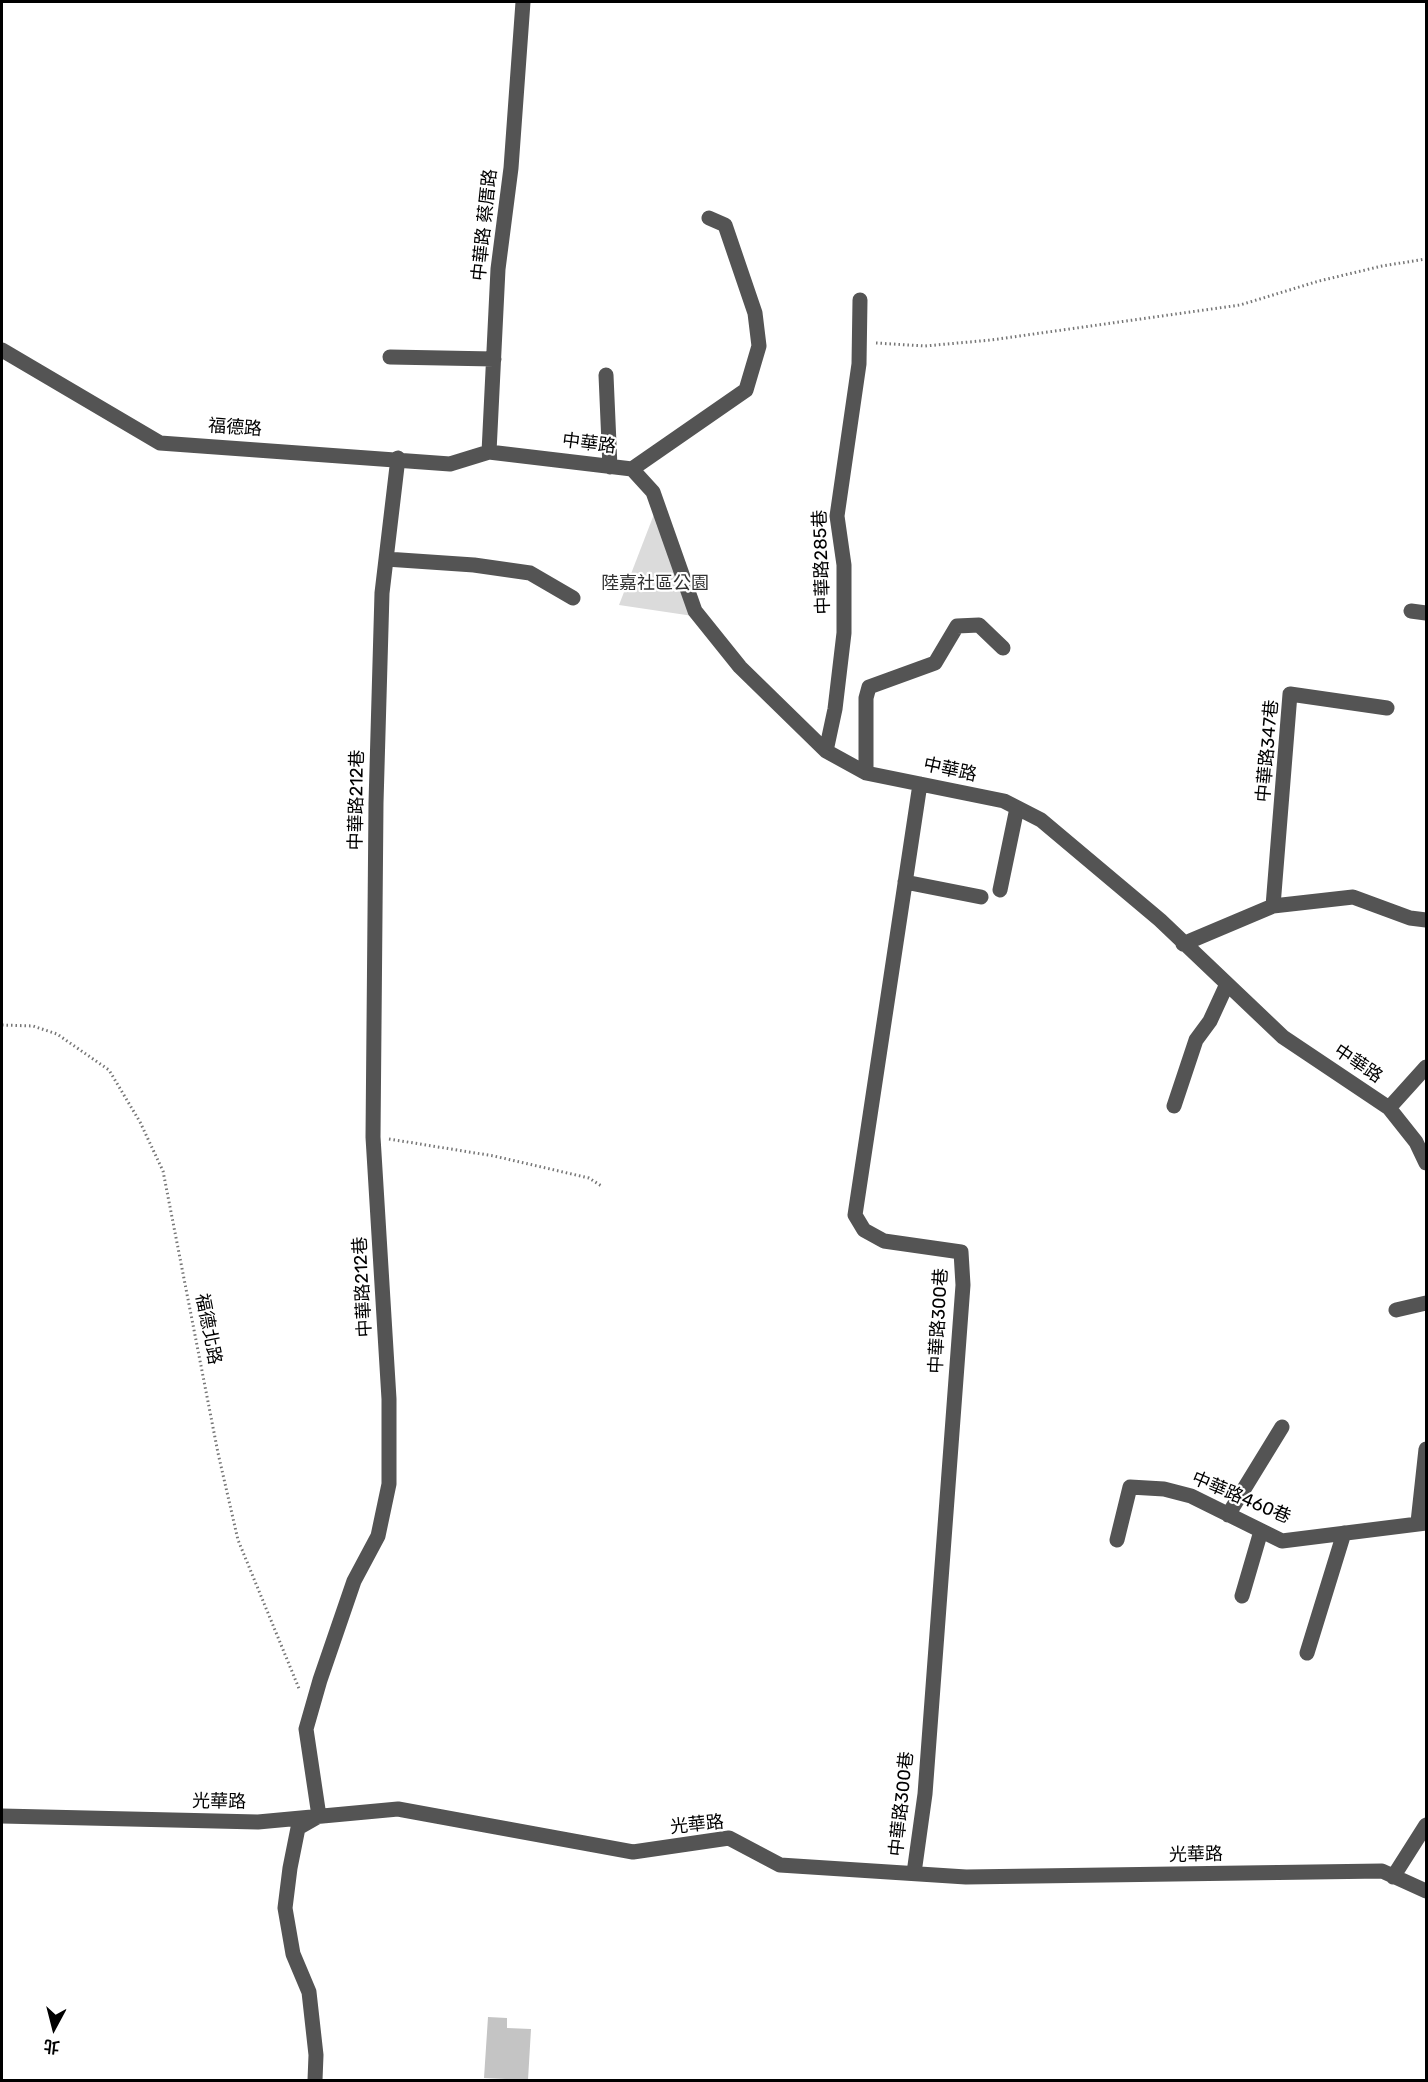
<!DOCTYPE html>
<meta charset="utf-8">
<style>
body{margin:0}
#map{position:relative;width:1428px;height:2082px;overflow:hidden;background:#fff;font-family:Rubik,"Noto Sans TC",sans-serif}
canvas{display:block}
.frame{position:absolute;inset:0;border:3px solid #000;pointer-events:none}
.north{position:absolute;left:24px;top:1998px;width:60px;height:60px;-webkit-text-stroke:4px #fff;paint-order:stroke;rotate:187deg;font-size:16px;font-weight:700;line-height:24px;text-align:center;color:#000}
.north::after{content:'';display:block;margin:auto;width:21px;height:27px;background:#000;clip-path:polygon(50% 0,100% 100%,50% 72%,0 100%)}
</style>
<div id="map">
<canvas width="1428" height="2082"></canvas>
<div class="frame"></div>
<div class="north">北</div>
</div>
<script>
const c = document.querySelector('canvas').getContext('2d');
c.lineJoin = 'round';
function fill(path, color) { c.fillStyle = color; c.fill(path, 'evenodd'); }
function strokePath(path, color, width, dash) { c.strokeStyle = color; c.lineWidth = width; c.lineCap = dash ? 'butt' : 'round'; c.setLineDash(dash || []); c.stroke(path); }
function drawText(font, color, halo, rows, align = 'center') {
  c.font = font + ' Rubik,"Noto Sans TC",sans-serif'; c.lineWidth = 4.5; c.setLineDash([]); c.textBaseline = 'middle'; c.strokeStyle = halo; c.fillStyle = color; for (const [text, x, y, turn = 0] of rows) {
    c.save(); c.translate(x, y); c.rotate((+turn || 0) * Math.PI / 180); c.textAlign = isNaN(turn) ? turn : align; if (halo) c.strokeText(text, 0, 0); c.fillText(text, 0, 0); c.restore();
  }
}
fill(new Path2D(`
 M656,509l37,107 -74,-11z`), '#dbdbdb');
fill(new Path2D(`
 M488,2017l19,1v10l24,1 -3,51 -44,-2z`), '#c4c4c4');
strokePath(new Path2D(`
 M876,343l49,3 66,-6 249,-35 79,-24 63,-15 44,-7
 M2,1025l31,1 24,8 52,36 31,52 23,49 55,282 20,87 62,151
 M389,1139l105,17 95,22 14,9`), '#767676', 3, [1.5, 3]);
strokePath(new Path2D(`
 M2,350l158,93 290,21 39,-12 143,17 21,23 42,119 45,56 86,84 40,22 138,28 37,19 119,100 123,117 106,71 27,34 10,21
 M390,357l104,2
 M606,375l4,92
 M489,452l9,-183 13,-101 12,-166
 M632,469l114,-79 13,-44 -4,-33 -30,-88 -16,-7
 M386,559l88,6 56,8 43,25
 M1411,611l15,2
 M826,751l9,-42 9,-76v-68l-7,-49 22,-152 1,-64
 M866,773v-75l3,-11 66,-24 22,-37 22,-1 24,23
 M905,882l76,15
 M1000,890l17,-82
 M1273,906l17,-212 97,14
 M1183,944l90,-38 80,-9 57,21 16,2
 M1174,1106l22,-66 14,-19 17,-37
 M1389,1108l37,-41
 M1396,1310l30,-7
 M1228,1515l54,-88
 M1418,1522l8,-73
 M1117,1540l13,-53 34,2 27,7 91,45 144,-18
 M1242,1596l19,-65
 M1307,1653l37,-120
 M2,1816l256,6 140,-13 235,43 96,-14 51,27 186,12 416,-6 44,20
 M914,1873l11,-79 38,-509 -2,-33 -77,-11 -20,-11 -9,-15 65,-431
 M1393,1877l33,-52
 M315,2080l1,-25 -7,-63 -16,-38 -8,-46 5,-40 8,-40 21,-12 -13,-87 14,-49 34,-99 24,-45 11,-52v-85l-16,-262 3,-334 6,-210 16,-135`), '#545454', 15);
drawText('18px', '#000', '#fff', [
 ["中華路 蔡厝路",485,225,-84],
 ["福德路",235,428,4],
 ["中華路",589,444,7],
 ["中華路285巷",822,562,-92],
 ["中華路347巷",1268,751,-85],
 ["中華路",950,770,12],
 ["中華路212巷",357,800,-89],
 ["中華路",1358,1064,34],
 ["中華路212巷",363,1287,-93],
 ["中華路300巷",939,1321,-87],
 ["福德北路",208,1329,79],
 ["中華路460巷",1241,1498,23],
 ["光華路",219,1802,1],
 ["中華路300巷",902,1804,-84],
 ["光華路",697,1825,-6],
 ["光華路",1196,1855,-1]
]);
drawText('18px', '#323232', '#fff', [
 ["陸嘉社區公園",655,584]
]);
</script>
